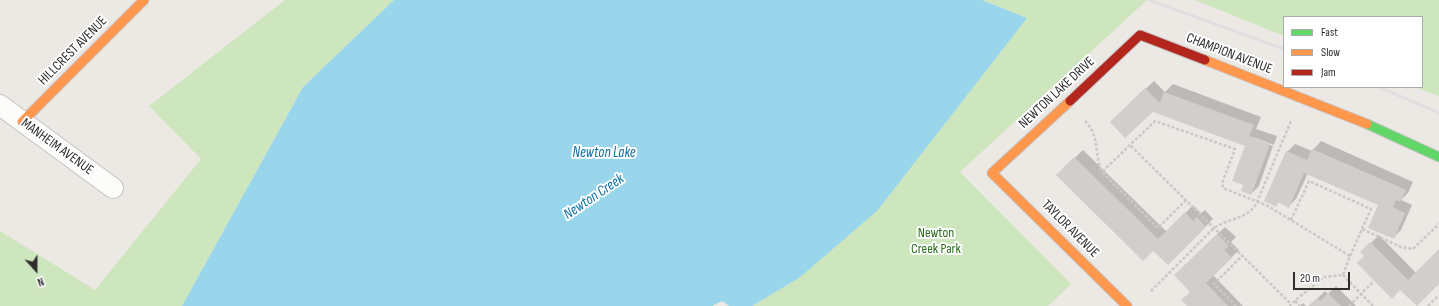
<!DOCTYPE html>
<style>
body{margin:0}
#map{position:relative;width:1439px;height:306px;overflow:hidden;background:#ece8e4;font-family:"Sofia Sans Condensed",sans-serif}
canvas{display:block}
.legend{position:absolute;left:1283px;top:16px;width:140px;height:72px;box-sizing:border-box;background:#fff;border:1px solid #ababab;margin:0;padding:5px 7px;list-style:none;font-size:12px;color:#2e2e2e}
.legend li{display:flex;align-items:center;gap:8px;height:20px}
.legend b{width:20px;border:1px solid #ababab}
.north{position:absolute;left:16px;top:250px;width:40px;height:40px;-webkit-text-stroke:3px #fff;paint-order:stroke;rotate:159deg;font-size:11px;font-weight:700;line-height:16px;text-align:center;color:#2e2e2e}
.north::after{content:'';display:block;margin:auto;width:14px;height:18px;background:#2e2e2e;clip-path:polygon(50% 0,100% 100%,50% 72%,0 100%)}
.scale{position:absolute;left:1293px;top:272px;width:57px;height:18px;box-sizing:border-box;border:2px solid #2e2e2e;border-top:0;padding-left:5px;font-size:12px;line-height:14px;white-space:nowrap;color:#2e2e2e;-webkit-text-stroke:3px #fff;paint-order:stroke}
</style>
<div id="map">
<canvas width="1439" height="306"></canvas>
<ul class="legend">
<li><b style="height:5px;background:#63d668"></b>Fast</li>
<li><b style="height:5px;background:#ff974d"></b>Slow</li>
<li><b style="height:5px;background:#b3261e"></b>Jam</li>
</ul>
<div class="north">N</div>
<div class="scale">20 m</div>
</div>
<script>
const c = document.querySelector('canvas').getContext('2d');
c.lineJoin = 'round';
function fill(path, color) { c.fillStyle = color; c.fill(path, 'evenodd'); }
function strokePath(path, color, width, dash) { c.strokeStyle = color; c.lineWidth = width; c.lineCap = dash ? 'butt' : 'round'; c.setLineDash(dash || []); c.stroke(path); }
function drawText(font, color, halo, rows, align = 'center') {
  c.font = font + ' "Sofia Sans Condensed",sans-serif'; c.lineWidth = 4; c.setLineDash([]); c.textBaseline = 'middle'; c.strokeStyle = halo; c.fillStyle = color; for (const [text, x, y, turn = 0] of rows) {
    c.save(); c.translate(x, y); c.rotate((+turn || 0) * Math.PI / 180); c.textAlign = isNaN(turn) ? turn : align; if (halo) c.strokeText(text, 0, 0); c.fillText(text, 0, 0); c.restore();
  }
}
fill(new Path2D(`
 M285,0h109l-91,87 -121,219h-182v-75l95,59 106,-131 -52,-53z
 M982,0h165l-187,172 111,112 -23,22h-296l47,-28 228,-260z
 M1195,0h244v96l-24,-9h7v-70h-138v19z`), '#cee6be');
fill(new Path2D(`
 M394,0h588l45,18 -150,193 -78,67 -47,28h-23l-7,-5 -10,5h-530l121,-219z`), '#99d6ec');
fill(new Path2D(`
 M1154,81l11,11 8,-8 88,33 -5,12 21,7 -3,9 -21,-8v2l20,7 -14,40 -8,8 -7,-9 3,-40 -95,-34 -41,11z
 M1321,141l92,41 -5,11 -7,7 11,5 -11,25 -8,8 -13,-33 -72,-32 -12,26 -7,7 -10,-4 -4,3 12,-53 8,-8 17,7z
 M1083,150l84,82 26,-27 8,8 4,-3 8,9 -45,45 -15,-15 -96,-74z
 M1225,227l11,10 -5,5 8,8 -26,25 30,31h-55l3,-14 -16,-17z
 M1379,235l37,38 23,-23v33l-22,22 -55,-53z
 M1336,286l20,20h-46l15,-15 3,3z
 M1303,303l3,3h-6z`), '#0003');
fill(new Path2D(`
 M1145,88l15,15 4,-11 90,33 -5,11 21,8 -19,51 -10,-4 2,-6 -11,-4 13,-35 -92,-34 -28,26 -15,-16z
 M1312,149l94,41 -6,12 -4,-2 -3,7 12,6 -11,26 -26,-11 10,-23 -74,-32 -15,35 -11,-6 -2,5 -12,-6 22,-50 21,9z
 M1074,157l84,82 27,-27 8,9 4,-4 9,10 -38,38 -15,-14 -10,10 -87,-86z
 M1217,234l12,12 -5,4 8,8 -26,25 22,23h-41l-6,-6 9,-8 -16,-17z
 M1370,242l38,38 31,-31v35l-22,22 -17,-16 -8,9 -35,-36 7,-7 -4,-4z
 M1328,293l13,13h-33l9,-8 3,3z`), '#d1cecb');
const street = new Path2D(`
 M0,105l113,83`);
const fast = new Path2D(`
 M1367,124l72,33`);
const slow = new Path2D(`
 M1205,60l162,64
 M1070,101l-78,72 135,133
 M22,122l122,-122`);
const jam = new Path2D(`
 M1070,101l70,-66 65,25`);
strokePath(street, '#c5c4c5', 22);
strokePath(fast, '#c5c4c5', 11);
strokePath(slow, '#c5c4c5', 11);
strokePath(jam, '#c5c4c5', 11);
strokePath(new Path2D(`
 M1085,121c15,14 9,34 17,51
 M1131,146l160,158 -1,2
 M1186,200l-28,28 -56,-56 53,-51 80,28 -13,34 1,5 43,17 84,51 -7,19 -19,2 -33,27
 M1291,220l18,-39 62,28 -9,20
 M1350,256l12,-27 39,18 12,2 26,-25
 M1343,275l30,31
 M1151,291l63,-63c15,-10 35,-9 43,-26l34,-81
 M1295,301l5,5
 M1236,306l-22,-22 28,-28
 M1349,306l25,-25
 M1428,306l11,-11`), '#c9c9c8', 2.5, [3, 2]);
strokePath(street, '#fcfcfb', 20);
strokePath(fast, '#63d668', 9);
strokePath(slow, '#ff974d', 9);
strokePath(jam, '#b3261e', 9);
strokePath(new Path2D(`
 M1149,0l135,49
 M1379,87l60,26`), '#dfdfe1', 3);
drawText('14px', '#2e2e2e', '#fff', [
 ["HILLCREST AVENUE",73,51,-45],
 ["CHAMPION AVENUE",1229,54,21],
 ["NEWTON LAKE DRIVE",1057,93,-43],
 ["MANHEIM AVENUE",57,147,36],
 ["TAYLOR AVENUE",1070,229,45]
]);
drawText('14px', '#2c6e1b', '#fff', [
 ["Newton",936,233],
 ["Creek Park",936,249]
]);
drawText('italic 15px', '#0d6fa3', '#fff', [
 ["Newton Lake",604,153],
 ["Newton Creek",594,197,-34]
]);
</script>
